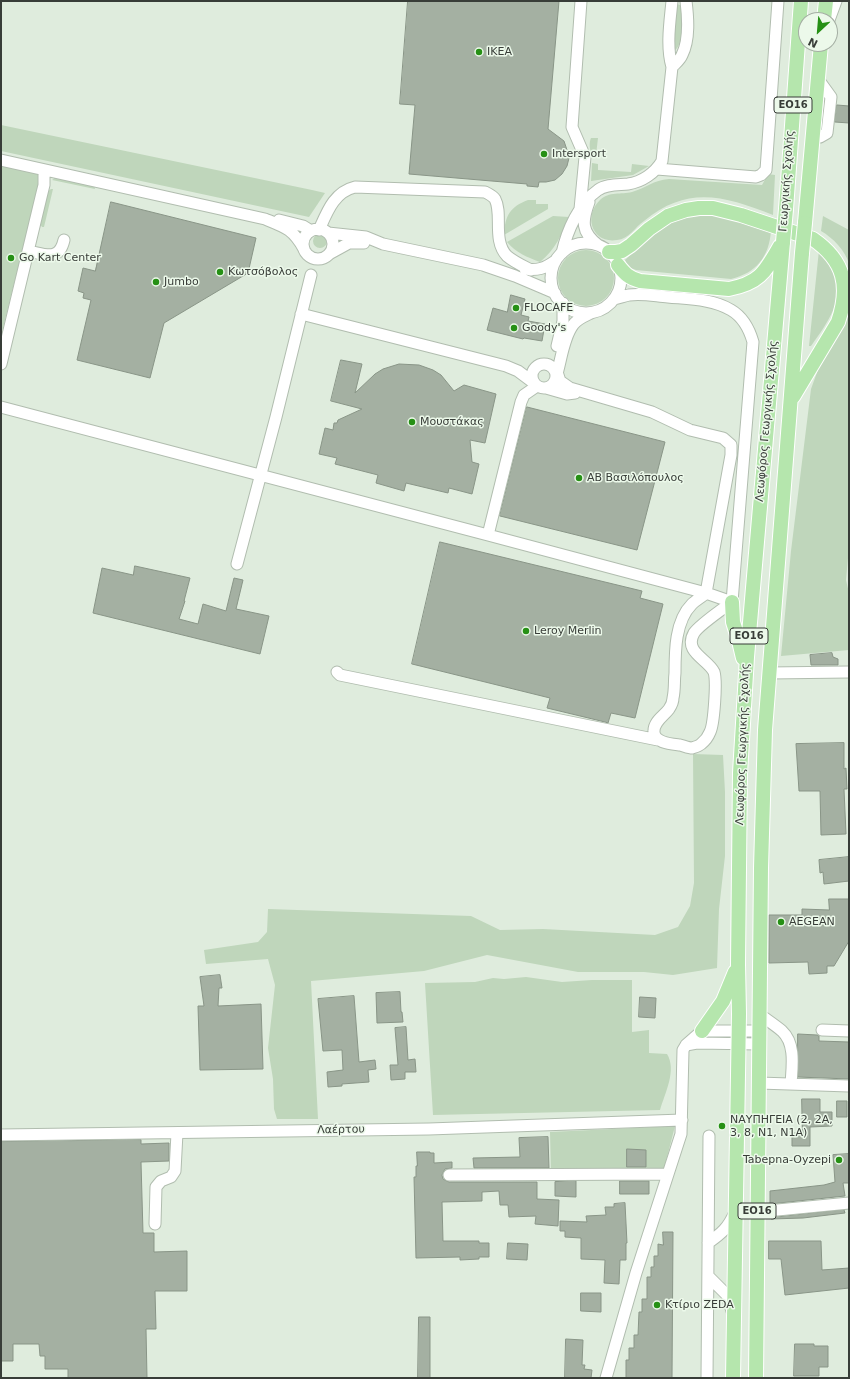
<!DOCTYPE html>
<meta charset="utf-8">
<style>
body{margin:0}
#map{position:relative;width:850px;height:1379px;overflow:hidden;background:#dfecdd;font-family:"DejaVu Sans",sans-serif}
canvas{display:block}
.frame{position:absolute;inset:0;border:2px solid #383d38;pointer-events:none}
.north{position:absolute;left:798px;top:12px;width:40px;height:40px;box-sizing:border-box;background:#ecf9ea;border:1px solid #a4aea3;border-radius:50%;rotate:206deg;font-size:11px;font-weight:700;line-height:16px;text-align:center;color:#383d38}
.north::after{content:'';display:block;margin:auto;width:14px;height:18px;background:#269015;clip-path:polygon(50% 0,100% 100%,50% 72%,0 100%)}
</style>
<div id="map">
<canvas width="850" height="1379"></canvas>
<div class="frame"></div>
<div class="north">N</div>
</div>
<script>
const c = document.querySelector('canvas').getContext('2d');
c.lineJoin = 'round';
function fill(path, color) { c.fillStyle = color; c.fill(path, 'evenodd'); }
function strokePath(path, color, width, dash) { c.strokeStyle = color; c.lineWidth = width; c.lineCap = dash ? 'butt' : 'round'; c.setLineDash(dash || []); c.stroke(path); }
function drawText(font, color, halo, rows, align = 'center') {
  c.font = font + ' "DejaVu Sans",sans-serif'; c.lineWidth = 3; c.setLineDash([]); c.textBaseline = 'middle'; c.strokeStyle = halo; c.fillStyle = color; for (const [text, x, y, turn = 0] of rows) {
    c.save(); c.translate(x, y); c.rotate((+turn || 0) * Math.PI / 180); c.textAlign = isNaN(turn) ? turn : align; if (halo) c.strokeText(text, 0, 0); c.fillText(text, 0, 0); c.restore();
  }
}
fill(new Path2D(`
 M677,4l3,1c3,9 4,41 -6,46l-1,-1z
 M1,125l311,65 13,3 -16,24 -308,-66z
 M591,138h7l-2,17h-3c-4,-4 -4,-13 -2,-17z
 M592,163l6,1v6l33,2 1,-8 17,2 -16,9 -42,6z
 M1,164l35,8 3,3 1,4 -39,157z
 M768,174l7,1 -2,40c-49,-19 -85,-30 -129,6 -9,6 -15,18 -27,19 -25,4 -34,-24 -17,-40 9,-9 21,-5 32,-8 14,-4 21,-12 37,-13l93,6z
 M56,177l38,8 1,4 -43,-9z
 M51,189h2l-9,38h-2l-2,-3 8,-33z
 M528,200h8v4h12v5l-44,26c1,-20 6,-28 24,-35z
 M713,212l58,19c-2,26 -15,42 -40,48l-95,-9 -8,-3 -3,-7 28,-27 17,-13z
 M553,216l16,1c-7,17 -14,33 -29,45 -13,-5 -24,-9 -33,-20z
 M823,216l26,14v34c-4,-14 -16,-26 -28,-33z
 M313 241a7 7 0 1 1 14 0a7 7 0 1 1-14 0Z
 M819,250c5,6 10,13 14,20 15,26 -7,55 -22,76h-2z
 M558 278a28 28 0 1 1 56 0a28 28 0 1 1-56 0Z
 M849,314v233l-3,33 3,13v57l-68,6 10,-105 20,-162 13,-36 18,-25z
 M693,754l30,1 2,37v64l-6,53 -2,59 -44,7 -29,-3h-66l-91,-17 -63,16 -113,10 7,138h-41l-3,-10 -1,-30 -5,-31 7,-63 -7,-26 -62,5 -2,-14 54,-8 9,-10 1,-23 203,7 29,14 43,-1 112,6 23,-8 12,-21 4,-23z
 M526,977l36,5 30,-2h40v52l17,-2v23l18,1c10,16 -2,39 -7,56l-227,5 -8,-132 50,-1 18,-4 11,1z
 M675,1126l-12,47h-112l-1,-41z`), '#bfd6bb');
const building = new Path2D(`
 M408,1h151l-11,128 16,12 3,9 2,8 -2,8 -5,8 -7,6 -9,2h-7l-1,5 -11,-1v-2l-118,-10 6,-69 -15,-1z
 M837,105l12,1v17l-14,-1z
 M111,202l145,36 -8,35 -84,50 -14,55 -73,-18 14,-60 -8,-2 1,-5 -6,-2 5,-23 12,3z
 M511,295l14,4 -4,16 8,2 -1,4 17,3 -3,17 -18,-3 -1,1 -36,-9 6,-22 14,4z
 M341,360l21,4 -7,29 20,-19 8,-5 16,-5 20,1 14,5 8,5 13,16 10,-6 32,9 -11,49 -15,-3 2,22 7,2 -7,30 -23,-6 -1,5 -42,-10 -2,8 -28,-8 2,-8 -43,-11 2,-6 -18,-4 6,-26 8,2 1,-7h3l1,-3 24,-11 -31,-8z
 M527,407l138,35 -28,108 -137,-34z
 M440,542l202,49 -2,7 23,6 -28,114 -24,-5 -3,10 -3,-1 -58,-14 3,-10 -138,-34z
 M135,566l55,12 -6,23h1l-6,18 19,5 5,-20 23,7 8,-33 9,2 -7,29 33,7 -9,38 -167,-41 9,-45 31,7z
 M832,653l1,4 5,2v6h-27l-1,-10z
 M844,743v26l2,-1 1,21h-3l2,45 -25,1 -1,-44h-21l-3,-47z
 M849,857v24l-25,3 -1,-12 -3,1 -1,-13z
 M829,899h20v42l-15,25h-7v7l-18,1 -1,-12 -39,1v-48h33v-6l27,1z
 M220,975l2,13h-3l-1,18 43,-2 2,65 -63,1 -2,-64h6l-4,-29z
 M400,992l1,20h1l1,10 -26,1 -1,-30z
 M354,996l5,66 16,-2 1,9 -8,1 1,12 -27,2v2l-14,1 -1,-15 16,-2 -1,-20 -19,1 -5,-52z
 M640,997l16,1 -1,20 -16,-1z
 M406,1027l2,33 7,-1 1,13h-11v7l-14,1 -1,-15h8l-3,-37z
 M798,1034l19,1 2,1v5l30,1v37l-51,-2z
 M802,1099h18v13h12v14l-22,1v19h-18v-13h10z
 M837,1101h10v16h-10z
 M548,1137l1,31h-75l-1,-10 47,-1 -1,-19z
 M141,1140v4l28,-1v18l-28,1 2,71h11v19l33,-1v40h-32l1,38h-10l1,49h-79v-9h-23v-13h-5l-1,-12h-26v17h-12v-219z
 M627,1149l19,1v17h-19z
 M417,1152h13v1h4v10l18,-1v6l-7,1 -3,6 1,4 6,3h88v17l22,1 -1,26 -23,-2 1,-8 -27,1 -1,-12h-8l-1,-14 -17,1v9l-40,1 1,39h36v2h10v14h-10v2l-19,1v-3l-44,1 -2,-81h2v-11h1z
 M849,1154v29h-6l2,13 -75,8v-13l54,-6 11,-3 -2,-27z
 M576,1181v16l-21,-1v-14z
 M620,1181h29v13h-29z
 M625,1203l2,40h-1v17h-6l-1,24 -15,-1 1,-23 -24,-1v-21l-16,-1v-6h-5v-10l27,1 -1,-6 20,-1 -1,-8h9v-3z
 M844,1210l1,3 -42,5 -32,1v-1z
 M663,1232h10l-1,146h-46v-18h3v-12h5v-13h4l1,-23h3v-13h5v-22h4v-10h3v-11h4v-12l5,1z
 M769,1241h52l1,29 27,-2v20l-64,7 -4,-36h-12z
 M508,1243l20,1 -1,16 -20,-1z
 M581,1293h20v19l-20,-1z
 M419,1317h11v61h-12z
 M566,1339l17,1 -1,25h3l-1,4 8,1 -1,8h-26z
 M795,1344h19v2h14v21h-9v9h-25z`);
fill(building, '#a4b0a2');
strokePath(building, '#899587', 1);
const minor = new Path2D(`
 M829,20l7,-19
 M672,67c4,-4 8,-7 10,-12 8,-16 6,-38 4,-54
 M818,79l13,18 -4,36 -7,4
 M1,160l264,59c20,8 28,10 39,30
 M657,169l99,8 5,-2 5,-5 12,-169
 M589,202c-7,19 -8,30 9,43
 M580,209l5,-52 -13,-30 9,-126
 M279,220l24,6 8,5
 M303 244a15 15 0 1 1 30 0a15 15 0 1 1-30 0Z
 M319,230c8,-18 15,-38 36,-43l130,5c4,2 8,4 10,7 8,15 -3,41 12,57 7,6 16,10 24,14
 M328,233l38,4 17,7 100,21 32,11 40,17
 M551 278a35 35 0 1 1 70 0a35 35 0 1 1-70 0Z
 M28,251c17,3 31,11 36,-11
 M562,253c5,-22 17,-50 36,-63 8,-6 20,-5 30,-6 14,-2 27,-11 34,-23l10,-94c-6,-21 -2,-45 0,-66
 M329,254l20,-11h15
 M525,269c13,2 20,-1 30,-8
 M301,314l205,52 12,5 16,12
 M557,346l6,-25v-18
 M532 376a12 12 0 1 1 24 0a12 12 0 1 1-24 0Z
 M1,364l41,-171 2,-8v-15
 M557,372l3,9 10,7 82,24 38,18 33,8 8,7v10l-25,138c-4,4 -10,7 -14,11 -17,17 -17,47 -17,69 -1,8 0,17 -2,25 0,3 -2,8 -4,11 -5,7 -15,12 -15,22 -1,12 18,13 26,14 4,1 9,3 12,3 3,-1 7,-2 9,-4 4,-3 7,-7 9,-12 4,-8 7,-51 4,-60 -6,-13 -31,-20 -20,-39 5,-8 30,-25 38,-31l21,-260c-4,-14 -10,-25 -22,-32 -18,-11 -42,-11 -63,-13 -13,-1 -26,-4 -39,-2 -5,1 -10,3 -15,4
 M556,377c5,-15 7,-39 17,-52 4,-6 12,-9 18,-12
 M546,388l21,6 8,-1
 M1,407l487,128 218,58 26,9
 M488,535l33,-133 3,-7 13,-9
 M237,564l39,-147 35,-142
 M337,672l3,3 318,65
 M769,673l80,-1
 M759,1014c8,6 16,11 23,17 14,13 10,36 9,53
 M822,1030l27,1
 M686,1045l11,-2 62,1
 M759,1083l90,3
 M1,1135l428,-6 253,-9
 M449,1175l219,-1
 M757,1212l92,-9
 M155,1224l1,-37 5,-6 10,-4 4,-6 2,-38
 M708,1243c14,-10 20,-15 27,-31
 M708,1276l19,19 5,16
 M606,1378l30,-105 45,-139 2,-84 3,-5 16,-14h57
 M707,1378l2,-242`);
const major = new Path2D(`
 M824,20l2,-19
 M786,209l15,-208
 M805,223l16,-179
 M609,252h7l6,-1 9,-6 18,-16 19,-13 18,-6 13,-2h14l28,7 72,24c32,22 37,48 25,83l-45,75
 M618,265c7,9 11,13 22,16l89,8c31,-6 36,-17 51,-43
 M732,602l1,20 6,19 4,17
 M702,1031l21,-30 12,-29
 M733,1378l6,-364 -1,-50 2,-191 7,-116 36,-415
 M756,1378l5,-510 4,-138 37,-477`);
strokePath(minor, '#b1bdaf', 13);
strokePath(major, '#fff', 16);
strokePath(minor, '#fff', 11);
strokePath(major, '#b5e6ad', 14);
const majorBridge = new Path2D(`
 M783,242l3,-33
 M802,253l3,-30`);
strokePath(majorBridge, '#fff', 16, []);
strokePath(majorBridge, '#b5e6ad', 14);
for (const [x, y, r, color] of [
 [479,52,4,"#269015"],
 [544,154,4,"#269015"],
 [11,258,4,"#269015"],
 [220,272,4,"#269015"],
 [156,282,4,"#269015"],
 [516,308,4,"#269015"],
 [514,328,4,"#269015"],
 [412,422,4,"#269015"],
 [579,478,4,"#269015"],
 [526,631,4,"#269015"],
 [781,922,4,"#269015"],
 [722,1126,4,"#269015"],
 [839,1160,4,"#269015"],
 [657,1305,4,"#269015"]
]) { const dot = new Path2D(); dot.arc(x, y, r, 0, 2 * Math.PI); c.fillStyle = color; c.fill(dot); strokePath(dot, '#ecf9ea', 1.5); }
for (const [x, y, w] of [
 [793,105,38],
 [749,636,38],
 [757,1211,38]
]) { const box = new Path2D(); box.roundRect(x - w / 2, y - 8, w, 16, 3); c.fillStyle = '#ecf9ea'; c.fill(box); strokePath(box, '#383d38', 1); }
drawText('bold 10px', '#383d38', null, [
 ["ΕΟ16",793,105],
 ["ΕΟ16",749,636],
 ["ΕΟ16",757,1211]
]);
drawText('11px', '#383d38', '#ecf9ea', [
 ["ΙΚΕΑ",487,52],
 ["Intersport",552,154],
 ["Go Kart Center",19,258],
 ["Κωτσόβολος",228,272],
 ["Jumbo",164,282],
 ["FLOCAFE",524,308],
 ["Goody's",522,328],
 ["Μουστάκας",420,422],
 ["ΑΒ Βασιλόπουλος",587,478],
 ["Leroy Merlin",534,631],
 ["AEGEAN",789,922],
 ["ΝΑΥΠΗΓΕΙΑ (2, 2Α,",730,1120],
 ["3, 8, Ν1, Ν1Α)",730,1133],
 ["Tabepna-Oyzepi",831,1160,"right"],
 ["Κτίριο ZEDA",665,1305]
], 'left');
drawText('11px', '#383d38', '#ecf9ea', [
 ["Γεωργικής Σχολής",787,181,-86],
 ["Λεωφόρος Γεωργικής Σχολής",767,421,-85],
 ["Λεωφόρος Γεωργικής Σχολής",743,744,-88],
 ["Λαέρτου",341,1130,-1]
]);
</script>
